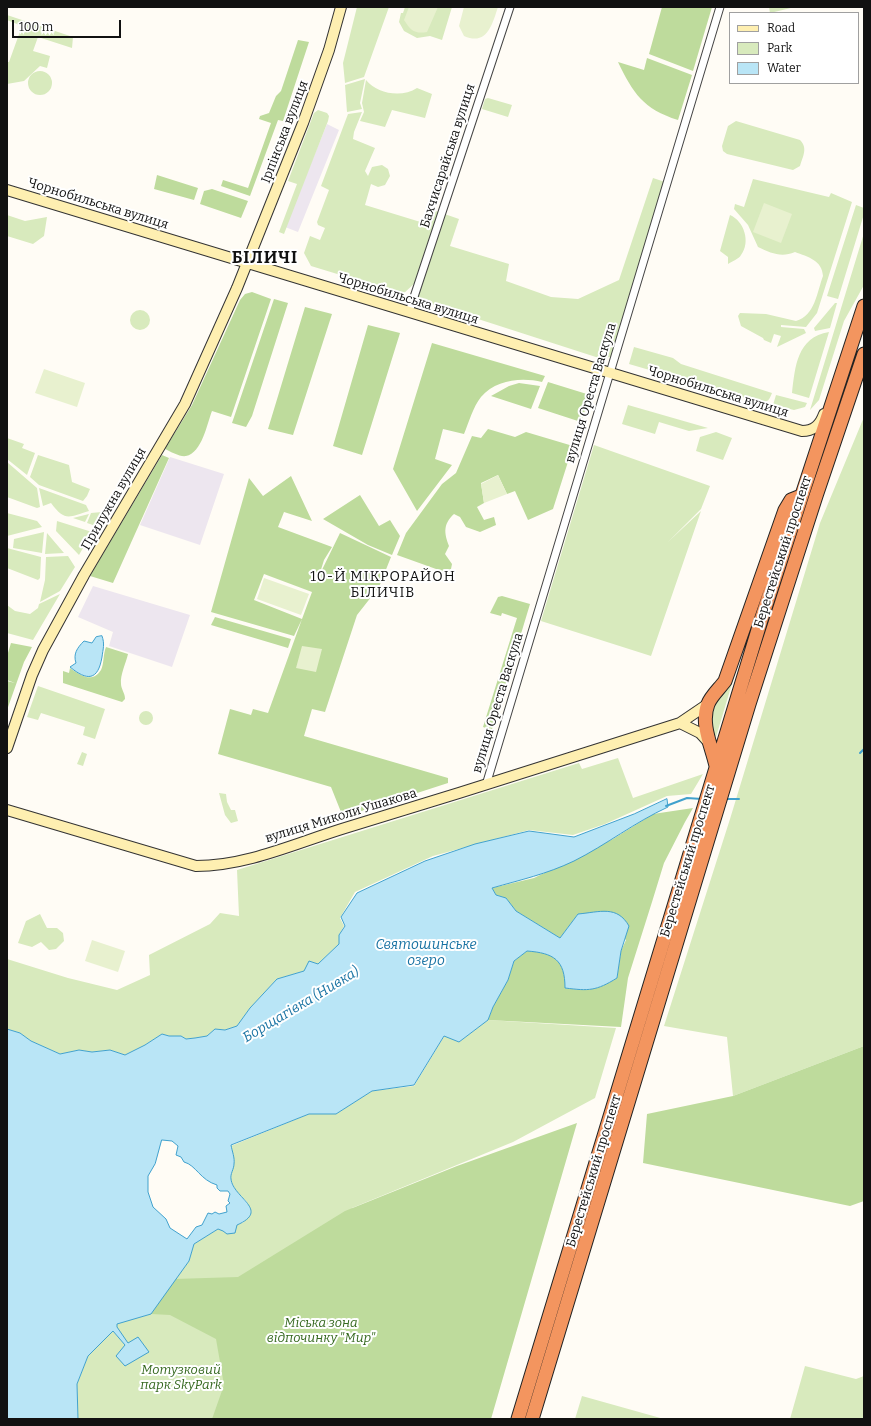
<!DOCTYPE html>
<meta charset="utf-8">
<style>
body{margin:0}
#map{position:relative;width:871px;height:1426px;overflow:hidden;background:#fffcf5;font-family:Bitter,serif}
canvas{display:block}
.frame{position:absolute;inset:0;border:8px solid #111;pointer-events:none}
.legend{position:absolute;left:729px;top:12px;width:130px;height:72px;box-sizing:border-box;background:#fff;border:1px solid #a0a0a0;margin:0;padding:5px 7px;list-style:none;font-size:12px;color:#111}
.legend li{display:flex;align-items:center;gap:8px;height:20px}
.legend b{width:20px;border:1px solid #a0a0a0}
.scale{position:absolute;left:12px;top:20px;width:109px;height:18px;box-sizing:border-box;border:2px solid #111;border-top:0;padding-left:5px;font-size:12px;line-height:14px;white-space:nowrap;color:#111;-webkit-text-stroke:3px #fff;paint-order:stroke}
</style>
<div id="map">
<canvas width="871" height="1426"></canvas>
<div class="frame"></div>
<ul class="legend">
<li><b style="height:5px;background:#feefb1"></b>Road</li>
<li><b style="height:11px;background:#d8eabd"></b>Park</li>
<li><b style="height:11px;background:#b9e5f6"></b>Water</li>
</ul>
<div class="scale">100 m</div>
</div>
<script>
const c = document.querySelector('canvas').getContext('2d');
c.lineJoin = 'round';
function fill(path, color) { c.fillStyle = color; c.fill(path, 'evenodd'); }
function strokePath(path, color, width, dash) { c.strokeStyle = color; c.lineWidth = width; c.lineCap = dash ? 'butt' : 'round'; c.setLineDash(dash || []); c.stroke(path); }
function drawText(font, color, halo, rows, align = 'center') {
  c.font = font + ' Bitter,serif'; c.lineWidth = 4; c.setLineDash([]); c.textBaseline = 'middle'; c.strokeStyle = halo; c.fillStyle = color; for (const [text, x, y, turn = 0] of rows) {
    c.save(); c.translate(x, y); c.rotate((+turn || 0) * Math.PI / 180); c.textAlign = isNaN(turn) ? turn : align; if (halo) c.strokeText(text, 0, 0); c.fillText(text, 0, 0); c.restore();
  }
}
fill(new Path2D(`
 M327,124l12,6 -41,102 -13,-5z
 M170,457l54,17 -24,71 -60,-20z
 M93,586l97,29 -18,52 -63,-21 4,-14 -35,-15z`), '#ede6ef');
fill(new Path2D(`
 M357,7h32l-25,70 -19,6 -2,-20z
 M405,7h47l-10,33 -12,-4 -13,2 -13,-7 -5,-9 2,-9h2z
 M769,7h26l-25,6z
 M7,15l66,22 -1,11 -34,-11 -5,14 17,5 -3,12 -7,-2 -16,15 -17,3v-22h2l13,-36 -15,-6z
 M28 83a12 12 0 1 1 24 0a12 12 0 1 1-24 0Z
 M365,79l-5,24 2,6 -15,3 -2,-27z
 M366,80c11,14 36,18 51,8l15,6 -7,24 -33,-8 -7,17 -25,-6 4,-9 -2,-9z
 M488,98l24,7 -4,12 -26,-8 3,-10z
 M318,110l9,3 2,3 -1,5 -44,113 -5,-2 18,-48 -9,-3 26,-68z
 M362,112l-8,20 -1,7 22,9 -10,23 3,5 4,-9 10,-2 6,4 2,7 -5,9 -7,2 -7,-3 -6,21 62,19 6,-14 26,9 -9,27 59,18 -3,17 45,16 27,2 41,-19 34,-102 12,4 -54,175 -12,1 -183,-59v-17l-13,12 -92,-28 -7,-13 6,-17 10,4 5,-12 -7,-3 -1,-3 12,-32 -8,-4 27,-72z
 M736,121l64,19c8,8 3,16 0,26l-7,4 -66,-16 -4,-3 -1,-5 6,-20z
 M753,179l76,18 2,-4 21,9 -35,111 -11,14 -25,-2v2l23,2 2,4 -29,14 4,-11 -7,-2 -3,9 -7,-3 -1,-2 -22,-12 -3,-10 2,-3 26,1 30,7c19,-5 21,-29 27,-45 -1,-16 -15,-19 -28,-24 -14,6 -24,1 -37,-5l-10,-22 -14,-16 1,-5 9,3z
 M856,205l8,3v6l-26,85 -11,-3z
 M7,215l18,6 22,-4 -3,19 -11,8 -26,-8z
 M730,215c14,6 21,27 11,40 -2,4 -9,6 -13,9v-7l-8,-6z
 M864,233v52l-20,36 -25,79 -9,10z
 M835,303h2l-7,25 -15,3 -1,-3z
 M130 320a10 10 0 1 1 20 0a10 10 0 1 1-20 0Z
 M829,332l-20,66 -17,-5c3,-26 5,-56 37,-61z
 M634,347l39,11 8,6 91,29c-3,8 -5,10 -13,9l-130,-38z
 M776,395l31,8 -2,4 -11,3 -21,-5z
 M628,405l80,23 -19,3 -30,-9 -4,12 -33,-10z
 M864,417v629l-131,50 -6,-59 -63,-11 66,-207 90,-296z
 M716,432l16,6 -9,22 -27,-9 4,-14z
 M7,438l17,6 -2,4 13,5 -8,22 -20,-16z
 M594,445l116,41 -9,23 -33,33 33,-31 -50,145 -110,-35z
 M38,455l31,10 3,17 18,7 -3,7 -4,5 -44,-16 -9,-8z
 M7,462l30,26 3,19 -3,1 -30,-11z
 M39,488l47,17 3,6c-20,6 -24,11 -38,-8l-8,3z
 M102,512l-6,14 -9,-3 4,-10z
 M7,513l30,8 5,6 -35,9z
 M89,514l-4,8 -12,-4z
 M57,521l35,11 -13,23 -23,-24z
 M44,532l-2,21 -29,-5 1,-9z
 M47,533l17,20 -19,1z
 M7,548l34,9 -1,21 -2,2 -31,-12z
 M68,556l7,11 -15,24 -20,11 5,-22 1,-23z
 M60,594l-27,46 -26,-7v-28l8,6 15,3 8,-6 1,-4z
 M743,647l-27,90 -3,-4 -3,-10 1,-10 12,-20z
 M38,686l67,23 -10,30 -12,-4 2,-8 -44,-14 -3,7 -11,-3z
 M139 718a7 7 0 1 1 14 0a7 7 0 1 1-14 0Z
 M82,752l5,2 -4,12 -6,-2z
 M618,758l15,40 70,-24 -12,20 -24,2 -62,28 -32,11 -44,-5 -96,26 -78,36 -15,26 4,8 -5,9v9l-21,20h-4l-10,7 -27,8 -27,29 -13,18 -12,4 -10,-1 -8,7 -12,2 -9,1 -5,-3h-12l-7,-2 -17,11 -20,10 -15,-5 -18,2 -13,-2 -19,4 -29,-13 -11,-8 -13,-4v-70l61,19 49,12 33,-15 -1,-20 61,-31 10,-11 19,3 -2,-46 342,-107 3,6z
 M219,793l7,1 1,8 4,8h4l3,11 -7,2 -6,-8z
 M40,914l7,14h10l6,5 1,8 -8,8 -7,1 -8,-8 -9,5 -14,-4 8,-22z
 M488,1020l128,8 -21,70 -82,44 -161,66 19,211h-293l-1,-35 11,-28 25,-25 12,14 -9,-18 1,-4 31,-8 41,-54 5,-17 24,-15 5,1 21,-8 3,-20 -11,-10 -6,-13 4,-16 -3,-17 78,-32h27l36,-23 42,-5 31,-51 14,7z
 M805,1366l51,13 8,-3v43h-74z
 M582,1396l82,23h-89z`), '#d8eabd');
fill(new Path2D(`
 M662,7h50l-19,64 -44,-17z
 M298,40l11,2 -26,79 -5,-1 -28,76 -29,-10 2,-6 25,8 23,-65 -12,-4 1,-3 9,-3 7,-17 5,-5z
 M647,58l45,17 -14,45c-35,-11 -45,-27 -60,-58l26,8z
 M157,175l41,13 -4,12 -40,-11z
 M212,189l36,12 -7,17 -41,-14 4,-13z
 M252,292l19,7 -40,118 -19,-6c-5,13 -10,42 -26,45 -6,1 -15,-4 -21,-7l27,-44 48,-105 5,-6z
 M274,299l14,4 -36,113 -6,11 -14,-4z
 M305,307l27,7 -39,121 -25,-6z
 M368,325l32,8 -38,122 -29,-9z
 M432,343l113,33 -3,6c-19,-5 -46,-3 -61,15 -8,10 -12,25 -17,37l-21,-5 -8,30 17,6 -35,46 -24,-42z
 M548,382l42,13 -9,27 -43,-14z
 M519,383l21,3 -9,23 -40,-13 18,-10z
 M488,429l27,8 11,-5 47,14 -20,63 -25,11 -13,-29 -8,3 -9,-19 -17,8 3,20 -7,4 7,13 10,-3 2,8 -16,7 -14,-5 -6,-10 -6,-3c-11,10 -10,19 -5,32l-4,8 7,10 -2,10 -53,-19 9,-22 36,-49 14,-11 16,-37 9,2z
 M162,455l7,3 -56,125 -23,-7z
 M291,476l21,45 -28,-9 -6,15 54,20 -8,13 -5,16 21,-43 51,24 -12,30 -22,28 -32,97 -13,-3 -8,27 144,42v5l-105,34 -12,-30 -113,-33 12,-45 21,6 2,-6 15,4 34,-94 -8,17 -83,-24 38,-134 14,18zM264,574l48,18 -10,27 -48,-19z
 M360,495l19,31 11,-6 10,16 -8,19 -24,-10 -45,-26z
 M502,596l28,8 -38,126 -9,-3 34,-109 -15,-5 -1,3 -11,-3 8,-16z
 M215,617l76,22 -3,9 -77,-23z
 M11,643l21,4 -8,15 -17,48v-29l8,2 -8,-3v-24z
 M106,647l22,7c-2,9 -8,21 -7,30 0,5 4,9 4,15l-3,3 -59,-19v-12l6,2 1,-5c10,7 22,16 31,2 3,-6 2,-16 5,-23z
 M693,808l-8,14 -21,41 -12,39 -24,76 -7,49 -133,-7 5,-13 15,-27 6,-19 13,-10c16,1 31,3 37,21 2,5 1,12 1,16 24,3 31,3 52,-10l4,-27 5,-11 -32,-27 -16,1 -18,24 -44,-27 -10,-13 -10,-3 -4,-7 42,-10 79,-39 40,-25z
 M864,1046v155l-14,5 -207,-43 4,-49 86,-18z
 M577,1123l-86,296h-279l12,-34 -8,-46 -46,-24 -19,-1 23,-35 64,-2 107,-66 112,-45z`), '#bedb9c');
fill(new Path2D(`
 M409,7h29l-11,25c-12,2 -16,-1 -23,-12z
 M464,7h34c-6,18 -11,39 -34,29l-5,-10z
 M764,203l28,11 -11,29 -28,-11z
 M44,369l41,14 -8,24 -42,-14z
 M498,475l9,19 -23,9 -3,-19z
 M264,578l45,16 -8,21 -44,-16z
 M302,646l20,3 -6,23 -20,-4z
 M92,940l33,11 -7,21 -33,-11z`), '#e8f1cf');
const water = new Path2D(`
 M102,636c3,8 1,13 0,21 -4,24 -15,24 -32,10l6,-4c-3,-9 1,-15 8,-22l8,2 4,-6z
 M667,799l1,8c-33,15 -62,38 -94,54 -27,13 -54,19 -82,27l4,7 10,3 10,13 44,27 18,-24c22,-2 39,-9 51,12l-8,25 -4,27c-21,13 -28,13 -52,10 0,-28 -11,-35 -38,-37l-13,10 -6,19 -15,27 -5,13 -29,22 -15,-6 -30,49 -42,6 -36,23h-27l-78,31c1,6 4,13 3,19 0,5 -4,10 -3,15 2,19 40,31 6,46l-2,8 -8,1 -4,-3 -5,-2 -24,15 -5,17 -38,53 -34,10v3l11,16 10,-6 11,15 -24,14 -9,-10 9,-11 -12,-14 -25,25 -11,28 1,35h-71v-390l13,4 11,8 29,13 19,-4 13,2 18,-2 15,5 20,-10 17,-11 7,2h12l5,3 9,-1 12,-2 8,-7 10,1 12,-4 13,-18 27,-29 27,-8 5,-10 9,3 21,-20v-9l6,-9 -4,-9 16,-24 68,-32 50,-17 54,-13 45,6 60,-23zM162,1140l10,1 6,5 -2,9 5,2 3,5c12,3 16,18 33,23v3l3,3h8l2,3 -2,7 2,2 -4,3 1,6 -8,2 -4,-2 -3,2 -4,-1 -6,12 -6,2 -9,12 -17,-11 -4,-9 -13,-12 -5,-15v-16l7,-12z`);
fill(water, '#b9e5f6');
strokePath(water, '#41a1cd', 1);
strokePath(new Path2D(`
 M860,753l4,-4
 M725,799h14
 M666,806l21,-8 15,1`), '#41a1cd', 2);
const street = new Path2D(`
 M409,312l101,-305
 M486,785l234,-778`);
const secondary = new Path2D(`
 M7,190l795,241c12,0 18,-6 22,-17
 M680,723l20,10 10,11
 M7,748l25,-73 11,-25 41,-75 101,-171 52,-116 66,-165 26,-73 12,-43
 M7,810l189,56c51,0 100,-23 149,-38 112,-34 223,-69 335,-105l28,-19`);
const highway = new Path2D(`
 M716,766c-4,-19 -16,-42 -8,-62 3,-8 12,-16 17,-23l60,-171 6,-10 10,-4
 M518,1419l243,-799 103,-314
 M532,1419l217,-715 67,-208 48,-142`);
strokePath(street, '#444', 9);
strokePath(secondary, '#333', 12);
strokePath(highway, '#222', 15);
strokePath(street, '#fff', 7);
strokePath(secondary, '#feefb1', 10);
strokePath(highway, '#f3955f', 13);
drawText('13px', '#111', '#fff', [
 ["Ірпінська вулиця",285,132,-69],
 ["Бахчисарайська вулиця",448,156,-72],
 ["Чорнобильська вулиця",98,204,17],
 ["Чорнобильська вулиця",408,299,17],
 ["Чорнобильська вулиця",718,392,17],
 ["вулиця Ореста Васкула",591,393,-73],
 ["Прилужна вулиця",114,499,-60],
 ["Берестейський проспект",783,552,-72],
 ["вулиця Ореста Васкула",498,703,-73],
 ["вулиця Миколи Ушакова",341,816,-17],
 ["Берестейський проспект",688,861,-73],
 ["Берестейський проспект",594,1171,-73]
]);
drawText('italic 13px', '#366920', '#fff', [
 ["Міська зона",321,1323],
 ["відпочинку \"Мир\"",321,1338],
 ["Мотузковий",181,1370],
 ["парк SkyPark",181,1385]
]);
c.letterSpacing = '1px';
drawText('14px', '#111', '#fff', [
 ["10-Й МІКРОРАЙОН",383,577],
 ["БІЛИЧІВ",383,593]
]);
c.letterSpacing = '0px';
drawText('italic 14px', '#1973a3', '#fff', [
 ["Святошинське",426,945],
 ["озеро",426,961],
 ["Борщагівка (Нивка)",301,1005,-31]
]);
c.letterSpacing = '1px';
drawText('bold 17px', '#111', '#fff', [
 ["БІЛИЧІ",265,258]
]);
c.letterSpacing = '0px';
</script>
